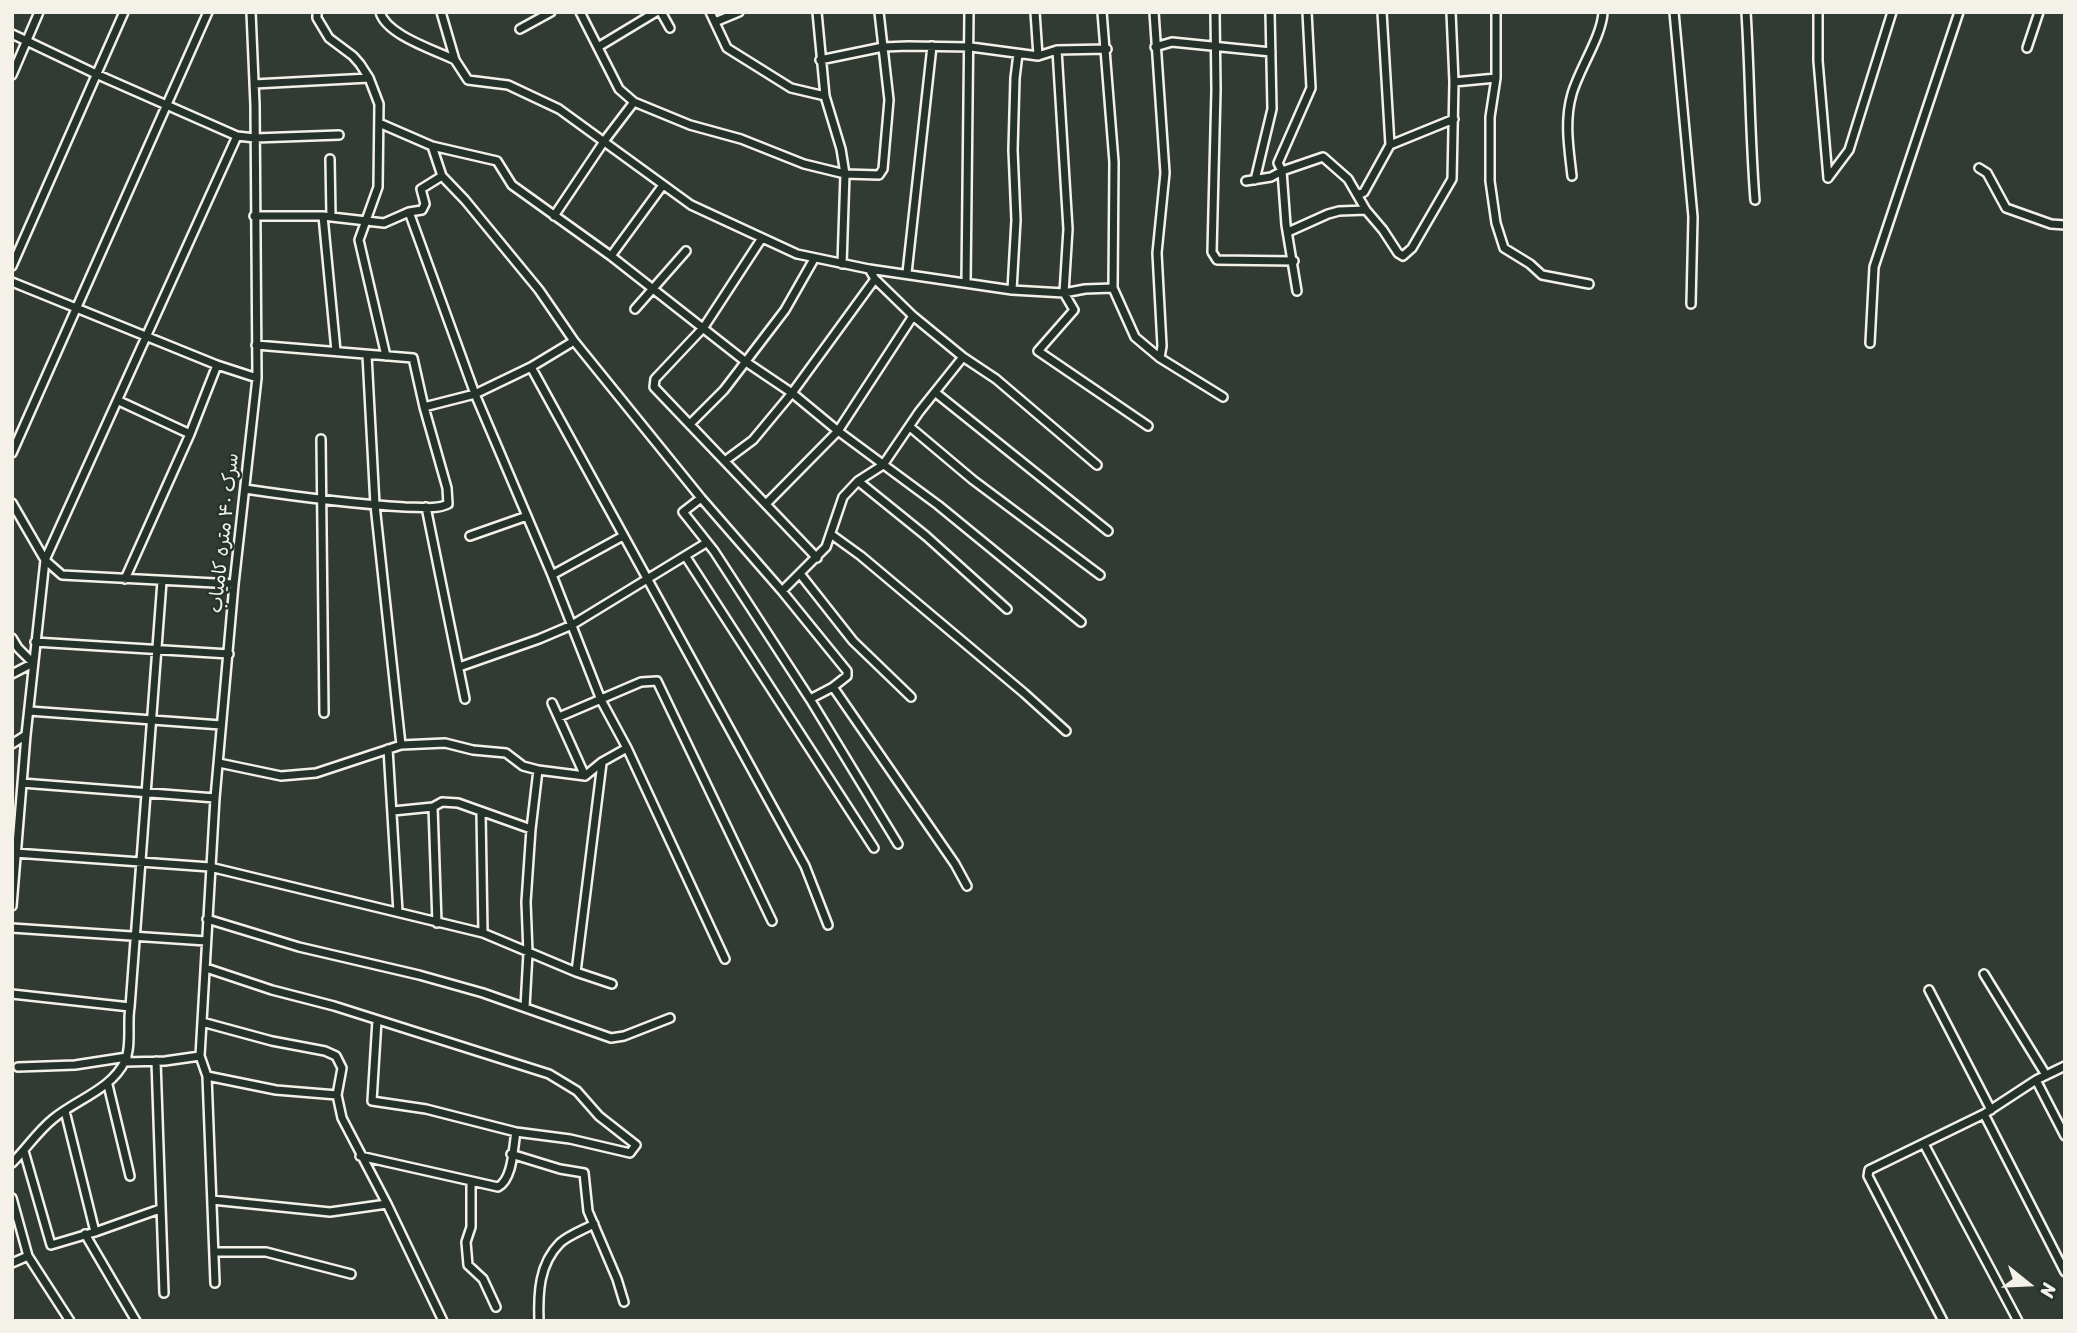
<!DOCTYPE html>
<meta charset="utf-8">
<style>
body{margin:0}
#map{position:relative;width:2077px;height:1333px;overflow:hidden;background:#323b33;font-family:Sriracha,sans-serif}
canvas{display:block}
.frame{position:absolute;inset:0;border:14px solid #f4f1e8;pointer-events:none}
.north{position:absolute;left:1993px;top:1249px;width:70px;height:70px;-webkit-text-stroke:5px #26332d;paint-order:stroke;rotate:108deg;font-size:19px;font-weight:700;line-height:28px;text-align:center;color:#f4f1e8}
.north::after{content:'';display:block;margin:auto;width:24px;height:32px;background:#f4f1e8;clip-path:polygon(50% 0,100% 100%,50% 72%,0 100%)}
</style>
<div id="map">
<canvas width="2077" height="1333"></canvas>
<div class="frame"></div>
<div class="north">N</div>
</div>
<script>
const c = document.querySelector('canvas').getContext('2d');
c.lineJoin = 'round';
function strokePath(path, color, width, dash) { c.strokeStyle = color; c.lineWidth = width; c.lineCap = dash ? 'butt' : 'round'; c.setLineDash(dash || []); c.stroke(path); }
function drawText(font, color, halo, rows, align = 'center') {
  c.font = font + ' Sriracha,"Playpen Sans Arabic",sans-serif'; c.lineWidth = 5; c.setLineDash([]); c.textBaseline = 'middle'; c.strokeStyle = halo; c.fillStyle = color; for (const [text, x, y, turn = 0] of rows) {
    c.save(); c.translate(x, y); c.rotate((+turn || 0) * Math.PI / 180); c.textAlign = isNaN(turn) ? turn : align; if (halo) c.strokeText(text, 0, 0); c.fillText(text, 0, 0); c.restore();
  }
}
const minor = new Path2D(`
 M317,12v6l12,20 24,18 7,8 9,14 10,26 -1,83 -19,53 27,116
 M380,12c6,23 55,38 75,48
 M441,12l14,48 13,20 40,5 51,24 132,96 106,49 72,15 143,21 52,3 21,-4 28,-1
 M580,12l39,77 15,13 56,23 51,14 63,25 41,10 34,1 4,-6 6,-69 -10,-88
 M661,12l9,16
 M710,12l17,36 64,40 34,8
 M817,12l8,84 16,53 4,25 -3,90
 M1035,12l3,44
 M1102,12l12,150 -1,126 22,49 25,21 63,39
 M1154,12l11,161 -8,80 5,93 -2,12
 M1215,12l1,78 -4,162 5,8 77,1
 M1307,12l4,76 -33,75 4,8 41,-14 25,22 18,31 17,20 15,23 5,3 9,-8 40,-69 2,-97 -3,-70
 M1496,12v66l-6,39v64l6,42 8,25 26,16 12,11 47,9
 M1674,12l19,205 -2,87
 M1746,12c4,63 4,126 9,188
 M1818,12v49l10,117
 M715,22l24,-10
 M520,29l31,-17
 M12,34l84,40 141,62 18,2 84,-3
 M598,47l58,-35
 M1155,47l17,-5 99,10
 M2027,48l12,-36
 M1057,50l11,179 -4,64 10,17 -36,41 110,75
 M820,60l63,-13 25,-1 63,1 67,9 19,-6 50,-1
 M12,75l27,-63
 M1454,82l42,-4
 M254,84l115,-6
 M379,123l53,23 65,15 15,24 99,71 135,106 46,31 46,38 100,74 143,117
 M1390,145l64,-26
 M432,146l10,30 23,24 74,90 35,51 127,157 81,93 65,80v5l-14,11 -23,12
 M330,159l1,58
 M1979,168l8,5 19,35 45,16 14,1
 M1572,176c-3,-27 -8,-55 0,-82 7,-25 30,-58 31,-82
 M1828,178l21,-28 43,-138
 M1255,180l17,-71 -2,-97
 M1246,181l25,-4 11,-6 4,54 11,66
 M1358,195l6,-3 26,-47 -8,-133
 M409,212l66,182 77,181 49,125 26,48 98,211
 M254,216h69l61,7 25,-11 13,-2 3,-6 -4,-15 21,-13
 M323,216l13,135
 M554,216l51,-76 29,-38
 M1288,232l40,-18 11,-3 27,-1
 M762,238l-58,89 -49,52 -1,8 163,171
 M611,256l52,-71
 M12,266l112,-254
 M869,269l6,10 38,37 50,41 33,22 101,86
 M907,273l25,-227
 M12,282l205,83 40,13
 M966,282l3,-270
 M1012,290l4,-70 -3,-70 2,-72 3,-24
 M635,309l51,-58
 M1870,343l4,-76 85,-255
 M367,355l8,150 26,240
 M531,367l274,499 23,59
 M936,393l172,138
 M119,401l71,33
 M424,407l51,-13 56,-27 43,-26
 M690,424l34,-34 61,-80 29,-51
 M910,427l63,53 127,95
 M321,439l3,274
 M12,453l196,-441
 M726,460l27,-20 39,-47 83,-114
 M858,481l68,55 81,73
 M245,489c54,8 106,15 160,18 14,0 31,3 43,-3l-1,-16 -23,-81 -11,-49 -157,-13
 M701,498l-18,14 31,39 96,148 88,145
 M12,503l33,57 17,15 172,9
 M767,503l71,-72 75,-115
 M426,507l39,192
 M832,535l29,21 163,137 42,38
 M470,536l57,-20
 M686,557l188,291
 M552,575l71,-39
 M801,575l52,66 58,56
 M125,579l65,-145 27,-69
 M782,591l44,-44 17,-50 15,-16 25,-16 36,-53 44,-55
 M12,638l6,10 15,15
 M35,642l194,12
 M459,667l80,-28 33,-14 134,-82
 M12,674l21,-11
 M833,687l122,177 12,22
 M552,703l33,73
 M29,711l192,14
 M559,717l82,-35 16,-1 115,240
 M12,744l14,-9
 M388,749l10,163
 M219,763l62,13 35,-3 85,-28 44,-2 28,7 33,3 17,13 15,4 47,6 17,-14 25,-14
 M22,783l193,15
 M433,807l4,116
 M393,811l40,-4 9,-5 16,1 73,26
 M481,813l2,120
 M15,853l195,14 273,66 93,39 36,12
 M12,906l14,-171 19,-175 192,-424
 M207,919l92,28 120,28 64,18 128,45 13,-2 46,-18
 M12,928l194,13
 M206,968l66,22 62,16 215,68 28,17 22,25 37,29 -6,8 -60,-14 -54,-7 -90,-23 -54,-8 5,-81
 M576,972l26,-209
 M1984,974l62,101
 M1929,990l62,120
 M12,994l118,13
 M525,1007l3,-54 -2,-51 5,-73 7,-59
 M202,1022l70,19 53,10 11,5 6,12 -5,27 5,23 45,86 56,117
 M156,1061l8,232
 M125,1062l40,-1 35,-5
 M18,1067l57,-2 52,-8
 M207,1076l69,14 61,5
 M2036,1080l29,56
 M108,1085l22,91
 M65,1111l30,121
 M1984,1114l81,158
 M1924,1144l94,177
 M24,1151l27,94 44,-13 65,-23
 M511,1154l49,15 24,4 4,38 29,68 7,23
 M360,1156l138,31c15,-8 15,-39 18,-55
 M12,1163c14,-14 26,-32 41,-44 24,-20 58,-29 72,-58 7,-15 2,-38 5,-54l32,-426
 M471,1181v46l-5,15 2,23 15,14 13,28
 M12,1198l16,58 42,65
 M212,1200l118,12 57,-8
 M85,1234l51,87
 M214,1252h52l85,22
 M12,1263l16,-7
 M215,1283l-8,-207 -7,-20 15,-258 19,-214 23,-206 -2,-273 -4,-93
 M539,1321c-1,-28 0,-57 21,-78 9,-8 23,-13 34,-19
 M1943,1321l-75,-145 1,-6 115,-56 52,-34 29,-14`);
strokePath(minor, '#f4f1e8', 12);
strokePath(minor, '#26332d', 7);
drawText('19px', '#f4f1e8', '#26332d', [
 ["سرک ۴۰ متره کامیاب",225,533,-84]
]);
</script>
